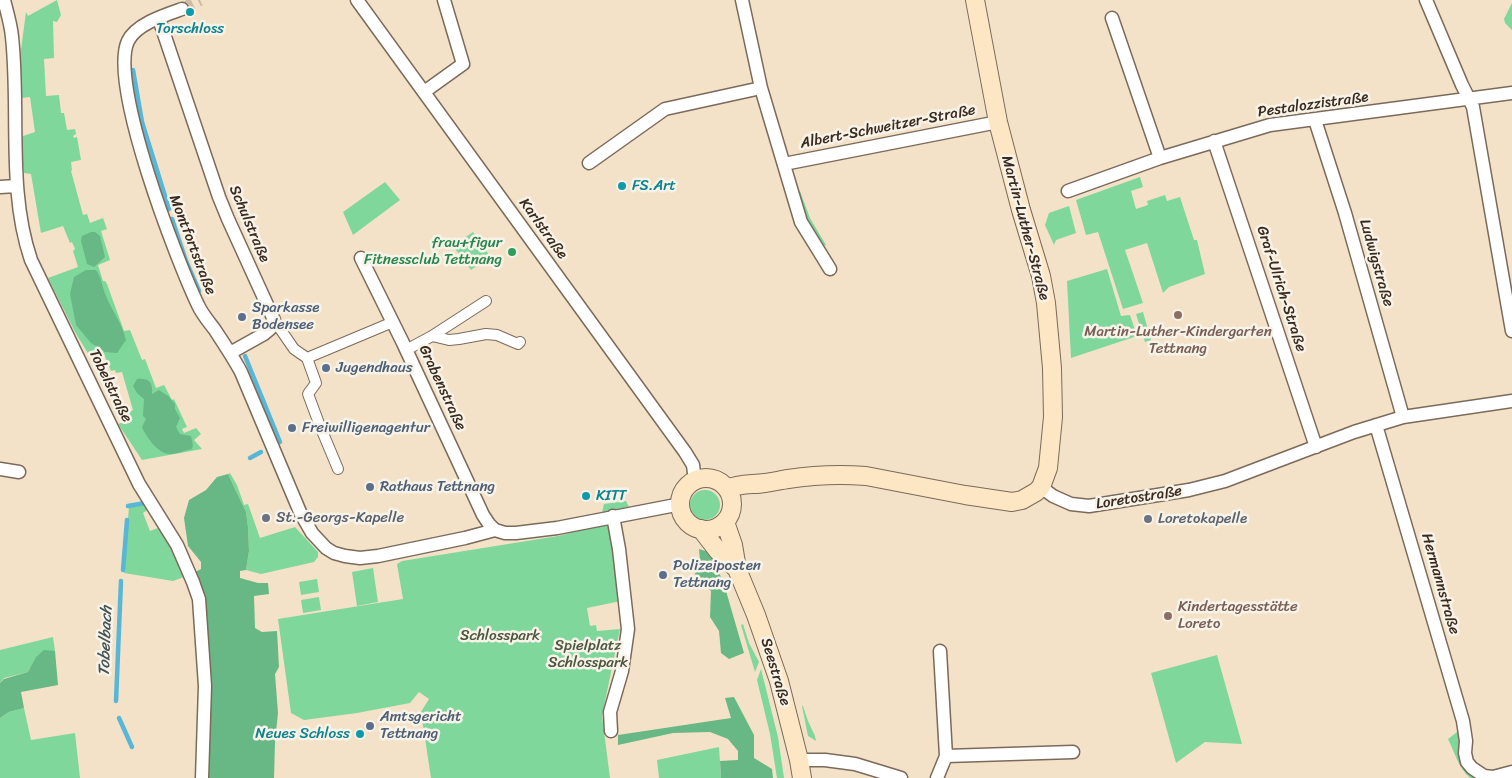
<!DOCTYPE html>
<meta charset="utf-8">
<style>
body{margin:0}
canvas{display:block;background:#f3e2c8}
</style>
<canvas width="1512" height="778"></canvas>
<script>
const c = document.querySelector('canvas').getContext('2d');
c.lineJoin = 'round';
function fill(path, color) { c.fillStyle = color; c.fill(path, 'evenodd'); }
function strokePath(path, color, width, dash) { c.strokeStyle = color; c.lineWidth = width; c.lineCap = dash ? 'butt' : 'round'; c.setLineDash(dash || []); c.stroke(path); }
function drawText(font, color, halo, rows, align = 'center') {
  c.font = font + ' Sriracha,sans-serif'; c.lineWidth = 5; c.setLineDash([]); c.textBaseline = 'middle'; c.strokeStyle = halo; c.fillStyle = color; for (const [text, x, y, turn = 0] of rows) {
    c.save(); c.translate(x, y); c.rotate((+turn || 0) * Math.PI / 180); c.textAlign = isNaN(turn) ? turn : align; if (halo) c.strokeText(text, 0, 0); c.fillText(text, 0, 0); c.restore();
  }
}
fill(new Path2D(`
 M57,0l4,15 -4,7 -4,-1 1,37 -10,1 2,37 13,-1 2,18h3l3,17 8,-1 1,5 -3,2 1,2 3,-1 4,23 -10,2 1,8 -1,1 12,44 4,-1 3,9 13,-5 4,11 -6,2 9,29 -12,5 5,16h2l2,3 17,47 6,-1 12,30 3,-1 11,29 8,-3 8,15 2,-1 13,28 -5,2 2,4 12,-5 5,6 -7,6 8,9 -60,11 -24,-36 13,-4 -2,-8 4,-2 -11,-38 -6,1 -1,-3 -4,1 -7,-17 -15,1 -14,-23 -27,-54 30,-11 -5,-16 2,-2 -3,-7 -2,1 -7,-17 -22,7 -10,-59 -7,-1 -4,-36 15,-5 -5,-35 -9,1 -1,-41 6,-45 2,4z
 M1512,3v27l-7,-7 -1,-4z
 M1140,177l3,10 -12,4 5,18 12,-4 -1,-4 18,-6 2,6 13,-4 14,43h3l8,34 -36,13 -6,6 -16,-50 -22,7 18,53 -20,6 -25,-77 -12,3 -10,-35z
 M385,182l15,18 -47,35 -10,-23z
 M800,191l10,27 16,27 -2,1 -16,-26 -11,-28z
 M1069,206l7,27 -20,7 -2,5 -9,-20 4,-12z
 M473,232l17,24 -19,14 -18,-24z
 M1107,269l14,47 9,-1 7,21 -66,22 -4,-77z
 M1143,312l8,28 -6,2 -9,-28z
 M230,473l7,12 7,20 4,-1 12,34 35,-11 23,25v5l-4,5 -53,12 -15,-4 3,-19 -1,-24 -2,-15 -18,-38z
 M690 505a15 15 0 1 1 30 0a15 15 0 1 1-30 0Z
 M626,501l3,6 -27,5 2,-8z
 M147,504l2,5 -6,4 7,18 11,-4 22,40 1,10 -11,4 -49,-8 5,-67z
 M609,523l12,78 -34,7 3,18 6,-1 1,6 23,-2 -18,87 8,62h-179l-10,-66 8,-13 -10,-7 -9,11 -53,10 -53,7 -13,-7 -13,-94 125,-20 -6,-35 5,-3 156,-25z
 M373,568l5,34 -21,4 -5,-34z
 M317,579l2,13 -18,3 -2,-13z
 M319,597l2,13 -18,3 -2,-13z
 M743,624l6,19 10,19 -4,10 -14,-47z
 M53,637l2,14c-19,-1 -18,7 -27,21l-24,6 -4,5v-33z
 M1217,655l25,89 -37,-2 -29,21 -25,-90z
 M761,669l17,68 6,41h-7l-7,-44 -13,-54z
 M802,706h1l5,15 7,15 1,5 -8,-5z
 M24,708l7,32 44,-7 5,45h-80v-60l9,-6z
 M1461,729l-2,23 19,26h-8c-12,-11 -15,-25 -22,-39z
 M719,747l2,31h-62l-2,-18z`), '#7fd79c');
fill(new Path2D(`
 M91,232h4l5,4 5,21 -11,10 -7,-3 -6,-23 1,-5z
 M86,270h10c6,8 6,17 10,26 6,15 16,27 20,44l-9,13 -12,-1 -14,-9 -15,-18 -6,-31 4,-17z
 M137,379c12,-1 16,3 15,15l7,-4 9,6 7,8v5l5,9 -4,9 4,7 11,2 2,9 -1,4c-7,1 -14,5 -21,5 -12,1 -25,-17 -29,-27l4,-8 -3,-3 1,-17 -7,-6 -4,-7z
 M228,474l18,38 2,15 1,24 -3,19 -6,1v7l18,5h10l1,11 -15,2 1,32 7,4 15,-1 2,36 -4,7 3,39 -3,29 -1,36h-65l2,-100 -4,-39 -12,-67 6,-3v-7l-13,-16 -4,-28 5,-18 17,-10 11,-13z
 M699,549l13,4 14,38 18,62 -15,6 -8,-6 -2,-22 -9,-14 1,-26 -11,-10 -5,-7 5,-14z
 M44,650l11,1 3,34 -37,7 3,16 -15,4 -9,6v-35l4,-4 24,-7 8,-15z
 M734,697l20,38v23l18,11 1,9h-52l-1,-17 18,-1v-9l-10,-12 -18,-7 -37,1 -55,12v-10l113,-17 -6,-20z`), '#67b884');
strokePath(new Path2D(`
 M133,70l9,52 27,87
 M172,219l14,42 13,30
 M245,356l35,86
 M250,458l11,-6
 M128,506l17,-3
 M123,570l4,-50
 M116,701l5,-120
 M119,718l13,29`), '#58b6d7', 4.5);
strokePath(new Path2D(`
 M182,9l18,-9`), '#cebda6', 12, [12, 6]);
const pedestrian = new Path2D(`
 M274,320l20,29 13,9 9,25 -8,11 12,32 18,43
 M432,336l54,-35
 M406,350l26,-14 17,4 10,-1 27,-5 11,1 21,9 2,-2
 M307,358l86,-36`);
const minor = new Path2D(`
 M4,0c3,12 7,25 8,37 8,74 -5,153 19,223l108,224 38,61 16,37 6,17 6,87 -3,92
 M357,0l328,452 8,13 2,16
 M742,0l19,88 40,134 29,47
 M1426,0l36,85 11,22 39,224
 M182,9c-17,6 -46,15 -54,32 -20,42 49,220 70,264 4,9 11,17 17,25 9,14 18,27 26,42l59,140 12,21 14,15 8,5 11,3 15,2 18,-2 87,-18 30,-8 10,3h11l41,-5 124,-24
 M1112,18l48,140
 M159,19l60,178 9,22 46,101 -4,9 -6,5 -34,19
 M424,92l39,-28 -19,-64
 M1315,120l30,93 58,204
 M1214,141l102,306
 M589,163l76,-54 96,-21
 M784,164l214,-42
 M0,187l17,-1
 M1068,191l92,-33 110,-33 242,-32
 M361,258l42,85 80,172 6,9 6,6
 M1376,425l87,296 3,20 -1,12 2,9 5,6 12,8 9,1 19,-5
 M0,469l19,3
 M1041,487l12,9 18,8 18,2 100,-16 36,-9 129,-49 49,-15 109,-16
 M611,731l-1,-19 12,-41 6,-42 -9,-80 -6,-33
 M946,756l127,-4
 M799,760h26l30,4 46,14
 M937,778l9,-22 -6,-105`);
const secondary = new Path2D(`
 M680 504a26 26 0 1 1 52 0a26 26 0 1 1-52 0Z
 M727,489c13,-6 25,-4 38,-6 8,-1 16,-3 23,-4 26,-4 52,-5 78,-3l99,19 47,7 10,-2 14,-8 5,-5 7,-19 5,-51 -1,-49 -6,-65 -5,-27 -20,-66 -23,-88 -23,-122
 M725,522l8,23 4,24 19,46 23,66 20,79 3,18
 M701,529l17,22 19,18`);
strokePath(pedestrian, '#7b6a5a', 12);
strokePath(minor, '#7b6a5a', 15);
strokePath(secondary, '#7b6a5a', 20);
strokePath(pedestrian, '#fff', 10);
strokePath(minor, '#fff', 12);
strokePath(secondary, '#fce6c4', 18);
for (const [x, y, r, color] of [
 [190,12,5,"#0f9aa8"],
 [622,186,5,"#0f9aa8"],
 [512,252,5,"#2e9e5b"],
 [1178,315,5,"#8d6e63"],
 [242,317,5,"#5c6f8a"],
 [326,368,5,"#5c6f8a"],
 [292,428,5,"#5c6f8a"],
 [370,487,5,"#5c6f8a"],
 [586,496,5,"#0f9aa8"],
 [266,518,5,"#6b7280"],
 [1148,519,5,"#6b7280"],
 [663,575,5,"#5c6f8a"],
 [1168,616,5,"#8d6e63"],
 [370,726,5,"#5c6f8a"],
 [360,734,5,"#0f9aa8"]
]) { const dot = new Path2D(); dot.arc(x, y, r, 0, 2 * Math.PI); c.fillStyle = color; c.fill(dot); strokePath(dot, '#f7f3e8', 2); }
drawText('15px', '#0d838f', '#f7f3e8', [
 ["Torschloss",190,29,"center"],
 ["FS.Art",632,186],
 ["KITT",596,496],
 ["Neues Schloss",350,734,"right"]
], 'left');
drawText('15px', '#3b2a1e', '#f7f3e8', [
 ["Pestalozzistraße",1313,105,-8],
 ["Albert-Schweitzer-Straße",888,127,-11],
 ["Schulstraße",249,224,67],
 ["Martin-Luther-Straße",1025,228,75],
 ["Karlstraße",543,229,54],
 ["Montfortstraße",192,245,69],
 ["Ludwigstraße",1376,263,74],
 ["Graf-Ulrich-Straße",1281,289,72],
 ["Tobelstraße",110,386,64],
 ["Grabenstraße",442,388,65],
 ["Loretostraße",1139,498,-9],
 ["Hermannstraße",1440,584,74],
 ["Seestraße",775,672,73]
]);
drawText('15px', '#27864d', '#f7f3e8', [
 ["frau+figur",502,243],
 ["Fitnessclub Tettnang",502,260]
], 'right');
drawText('15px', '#4e5e75', '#f7f3e8', [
 ["Sparkasse",252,308],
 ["Bodensee",252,325],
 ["Jugendhaus",336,368],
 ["Freiwilligenagentur",302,428],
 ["Rathaus Tettnang",380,487],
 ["Polizeiposten",673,566],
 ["Tettnang",673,583],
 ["Amtsgericht",380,717],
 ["Tettnang",380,734]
], 'left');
drawText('15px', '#785e54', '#f7f3e8', [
 ["Martin-Luther-Kindergarten",1178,332],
 ["Tettnang",1178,349],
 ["Kindertagesstätte",1178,607,"left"],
 ["Loreto",1178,624,"left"]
]);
drawText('15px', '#5b616d', '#f7f3e8', [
 ["St.-Georgs-Kapelle",276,518],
 ["Loretokapelle",1158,519]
], 'left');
drawText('15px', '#4c553e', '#f7f3e8', [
 ["Schlosspark",500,636],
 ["Spielplatz",588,646],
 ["Schlosspark",588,663]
]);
drawText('italic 16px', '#445456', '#f7f3e8', [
 ["Tobelbach",106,641,-88]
]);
</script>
